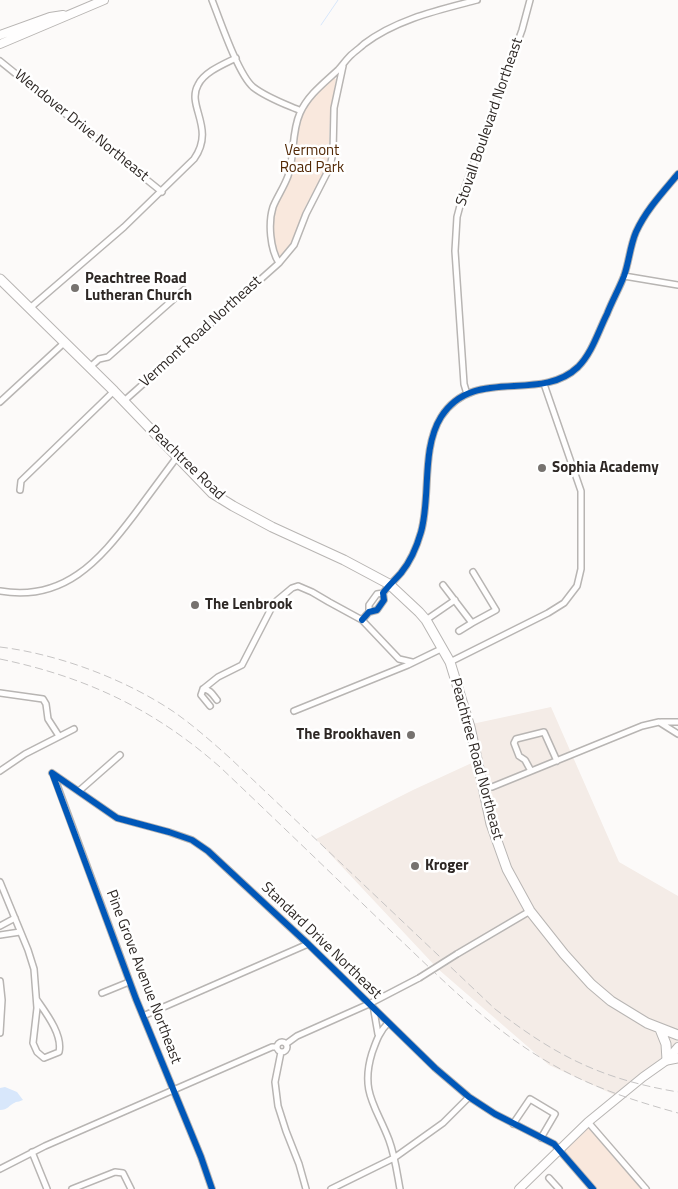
<!DOCTYPE html>
<style>
body{margin:0}
canvas{display:block;background:#fcfaf9}
</style>
<canvas width="678" height="1189"></canvas>
<script>
const c = document.querySelector('canvas').getContext('2d');
c.lineJoin = 'round';
function fill(path, color) { c.fillStyle = color; c.fill(path, 'evenodd'); }
function strokePath(path, color, width, dash) { c.strokeStyle = color; c.lineWidth = width; c.lineCap = dash ? 'butt' : 'round'; c.setLineDash(dash || []); c.stroke(path); }
function drawText(font, color, halo, rows, align = 'center') {
  c.font = font + ' "Titillium Web",sans-serif'; c.lineWidth = 5; c.setLineDash([]); c.textBaseline = 'middle'; c.strokeStyle = halo; c.fillStyle = color; for (const [text, x, y, turn = 0] of rows) {
    c.save(); c.translate(x, y); c.rotate((+turn || 0) * Math.PI / 180); c.textAlign = isNaN(turn) ? turn : align; if (halo) c.strokeText(text, 0, 0); c.fillText(text, 0, 0); c.restore();
  }
}
fill(new Path2D(`
 M551,707l68,155 59,34v163l-7,1 -52,37 -70,-32 -111,-96 -122,-130 97,-49 63,-29 -4,-37z`), '#f4ece7');
fill(new Path2D(`
 M332,77l4,2 -6,39 -2,46 -24,45 -11,34 -10,14h-2c-7,-8 -9,-28 -8,-37 2,-15 11,-27 16,-40 9,-23 4,-48 15,-71 7,-12 19,-22 28,-32z
 M588,1122l46,57 11,10h-52l-30,-38z`), '#f9e8dd');
fill(new Path2D(`
 M5,1087l12,5 6,8c-3,1 -5,2 -7,2 -7,3 -8,8 -16,8v-22z`), '#d8e7fb');
strokePath(new Path2D(`
 M321,25l17,-25`), '#d8e7fb', 1);
const minor = new Path2D(`
 M212,0c8,20 26,74 41,87 14,11 32,17 48,24
 M0,61l162,131
 M279,263c-9,-14 -11,-40 -6,-56 4,-10 11,-20 15,-31 7,-20 3,-43 12,-63 8,-18 24,-30 38,-43 4,-4 7,-9 12,-14 4,-4 10,-8 14,-12 33,-25 75,-34 113,-44
 M624,276l54,9
 M30,308l94,-81 70,-68c22,-31 -8,-53 4,-74 6,-13 26,-21 38,-27
 M90,367l9,-8 9,-2 76,-67
 M467,394l-3,-10 -9,-133 2,-34 8,-30 57,-157 8,-30
 M124,401l155,-138 15,-18 12,-31 24,-47 3,-15 1,-44 9,-42
 M0,402l65,-60
 M20,490l1,-9 93,-90
 M443,585l29,38 -13,8
 M0,591c64,11 99,-30 134,-76 14,-19 29,-39 43,-58
 M369,612v-7l8,-11 6,-1
 M362,620l7,-8 8,-2 7,-10 -1,-7c6,-8 12,-13 18,-20 9,-11 16,-27 20,-41 10,-35 0,-83 20,-115 33,-52 98,-13 137,-50 14,-14 20,-35 29,-53 5,-13 12,-25 17,-38 5,-14 6,-30 12,-44 10,-22 27,-40 42,-58
 M426,620l29,-20
 M472,623l24,-13 -23,-38
 M450,662l98,-49 16,-10 13,-17 4,-17v-78l-37,-107
 M203,689c7,0 10,6 14,11
 M0,693l43,6 3,5 2,15 11,17
 M210,706l-9,-11 2,-6 15,-12 24,-12 32,-62 18,-15 6,-2 14,6 17,10 33,18 37,39 13,3
 M294,711l114,-46 35,-17
 M661,722h17
 M0,771l25,-17 49,-25
 M531,771l-6,-11 -6,-4 -5,-13 2,-4 28,-7 13,29
 M52,773l65,45 52,14 23,8 16,11 100,93 127,124 34,29 26,17 59,30 39,45
 M53,774l83,225 65,158 11,32
 M483,788l9,-1 150,-61 17,-4 19,12
 M79,791l41,-36
 M0,882l28,68 6,19 3,39 -4,35 4,9 7,6 15,-6c4,-17 -13,-39 -22,-52
 M0,926l15,-8
 M0,935l20,-3
 M457,954l73,-43
 M0,981l2,19 -2,33
 M102,993l27,-11
 M374,1011l4,23
 M143,1016l165,-72
 M388,1023c-9,9 -12,19 -16,30 -12,39 4,53 17,87 6,16 8,33 11,49
 M277 1047a5 5 0 1 1 10 0a5 5 0 1 1-10 0Z
 M286,1044l11,-8 72,-32 50,-26
 M281,1052l-6,30 3,24 8,25 13,33 7,25
 M588,1122l58,67
 M513,1124l17,-25 25,15 -14,24
 M32,1152l15,37
 M0,1169l45,-23 227,-99h4
 M549,1178l10,11
 M72,1189l43,-17 8,1 8,16
 M331,1189l63,-31 49,-35 26,-26`);
const secondary = new Path2D(`
 M0,35l50,-18 13,-2
 M0,44l104,-44
 M519,1189l69,-67 55,-45 24,-17 11,-13`);
const trunk = new Path2D(`
 M0,279l114,112 98,102 21,13 39,21 72,33 45,24 30,28 7,8 24,42 20,65 21,97 16,45 23,42 34,43 27,30 20,17 36,22 31,12
 M660,1029l6,15 1,16 11,-2`);
strokePath(minor, '#b8b5b3', 8);
strokePath(secondary, '#b8b5b3', 10);
strokePath(trunk, '#b8b5b3', 11);
strokePath(minor, '#fffefe', 5);
strokePath(secondary, '#fffefe', 8);
strokePath(trunk, '#fffefe', 9);
strokePath(new Path2D(`
 M0,647c58,7 125,32 174,65 20,14 38,30 56,46l265,251c61,47 106,70 183,83
 M0,659c86,18 154,50 220,108 58,55 115,110 172,165 51,48 101,100 163,134 39,22 80,35 123,47`), '#c6c4c4', 1, [8, 4]);
const minorBridge = new Path2D(`
 M419,978l38,-24`);
strokePath(minorBridge, '#b8b5b3', 8, []);
strokePath(minorBridge, '#fffefe', 5);
strokePath(new Path2D(`
 M362,620l7,-8 8,-2 7,-10 -1,-7c6,-8 12,-13 18,-20 9,-11 16,-27 20,-41 10,-35 0,-83 20,-115 33,-52 98,-13 137,-50 14,-14 20,-35 29,-53 5,-13 12,-25 17,-38 5,-14 6,-30 12,-44 10,-22 27,-40 42,-58
 M52,773l65,45 52,14 23,8 16,11 100,93 127,124 34,29 26,17 59,30 39,45
 M52,773l84,226 65,158 11,32`), '#0057b8', 6);
for (const [x, y, r, color] of [
 [75,288,5,"#76726f"],
 [542,468,5,"#76726f"],
 [195,605,5,"#76726f"],
 [411,735,5,"#76726f"],
 [415,866,5,"#76726f"]
]) { const dot = new Path2D(); dot.arc(x, y, r, 0, 2 * Math.PI); c.fillStyle = color; c.fill(dot); strokePath(dot, '#fff', 2); }
drawText('15px', '#2e2825', '#fff', [
 ["Stovall Boulevard Northeast",490,122,-71],
 ["Wendover Drive Northeast",81,126,39],
 ["Vermont Road Northeast",201,332,-42],
 ["Peachtree Road",186,463,44],
 ["Peachtree Road Northeast",476,759,75],
 ["Standard Drive Northeast",321,941,44],
 ["Pine Grove Avenue Northeast",143,977,69]
]);
drawText('15px', '#522805', '#fff', [
 ["Vermont",312,151],
 ["Road Park",312,168]
]);
drawText('bold 15px', '#2e2825', '#fff', [
 ["Peachtree Road",85,279],
 ["Lutheran Church",85,296],
 ["Sophia Academy",552,468],
 ["The Lenbrook",205,605],
 ["The Brookhaven",401,735,"right"],
 ["Kroger",425,866]
], 'left');
</script>
